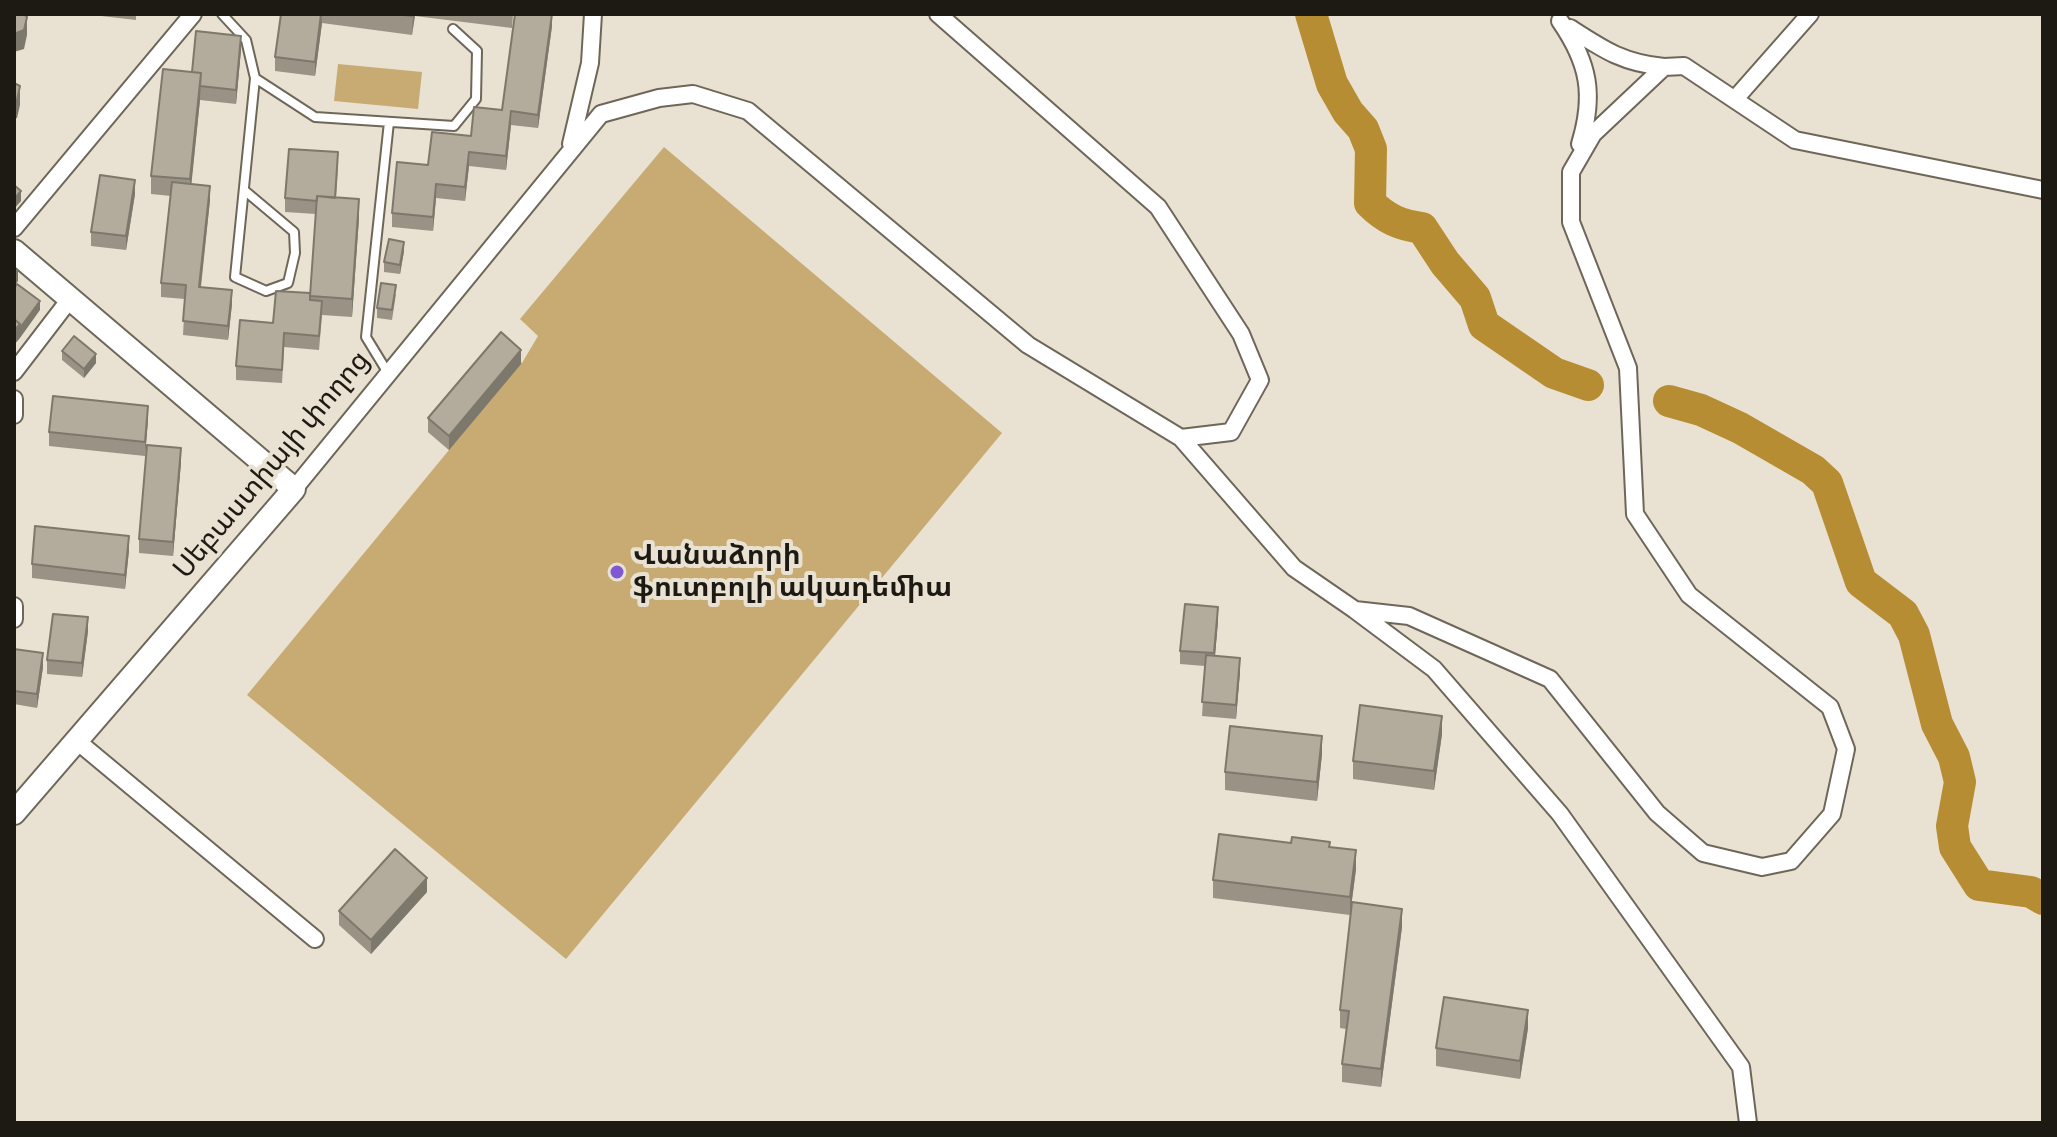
<!DOCTYPE html>
<meta charset="utf-8">
<style>
body{margin:0}
#map{position:relative;width:2057px;height:1137px;overflow:hidden;background:#e9e1d1;font-family:Manrope,sans-serif}
canvas{display:block}
.frame{position:absolute;inset:0;border:16px solid #1d1a14;pointer-events:none}
</style>
<div id="map">
<canvas width="2057" height="1137"></canvas>
<div class="frame"></div>
</div>
<script>
const c = document.querySelector('canvas').getContext('2d');
c.lineJoin = 'round';
function fill(path, color) { c.fillStyle = color; c.fill(path, 'evenodd'); }
function strokePath(path, color, width, dash) { c.strokeStyle = color; c.lineWidth = width; c.lineCap = dash ? 'butt' : 'round'; c.setLineDash(dash || []); c.stroke(path); }
function drawText(font, color, halo, rows, align = 'center') {
  c.font = font + ' Manrope,"Noto Sans Armenian",sans-serif'; c.lineWidth = 8; c.setLineDash([]); c.textBaseline = 'middle'; c.strokeStyle = halo; c.fillStyle = color; for (const [text, x, y, turn = 0] of rows) {
    c.save(); c.translate(x, y); c.rotate((+turn || 0) * Math.PI / 180); c.textAlign = isNaN(turn) ? turn : align; if (halo) c.strokeText(text, 0, 0); c.fillText(text, 0, 0); c.restore();
  }
}
fill(new Path2D(`
 M338,64l84,8 -4,37 -84,-8z
 M664,147l338,286 -436,526 -319,-264 202,-245 -21,-18 73,-86 21,17 16,-27 -18,-17z`), '#c8ab72');
strokePath(new Path2D(`
 M1311,14l21,70 16,28 15,17 8,20 -1,54c16,16 30,22 52,25l23,35 30,35 9,27 70,48 34,12
 M1669,401l32,9 39,18 73,42 14,13 34,99 42,32 11,21 23,89 17,33 6,25 -8,44 3,21 24,38 52,7 12,7`), '#b68d32', 32);
const lane = new Path2D(`
 M222,14l24,26 9,38 60,39 139,9 22,-27 1,-48 -24,-22
 M244,190l50,42 1,21 -7,30 -22,8 -31,-14 20,-199
 M388,373l-22,-36 23,-215`);
const street = new Path2D(`
 M938,14l220,193 83,127 19,46 -29,52 -50,6
 M1560,21c29,42 35,74 20,123
 M1570,28c34,22 53,35 94,39
 M1735,99l75,-85
 M571,144l19,-81 3,-49
 M14,228l179,-214
 M14,372l56,-73
 M14,399v16
 M294,489l307,-375 58,-16 34,-4 55,17 280,234 153,93 113,130 61,42 54,6 141,63 107,134 46,40 59,14 29,-6 41,-47 14,-65 -16,-42 -141,-112 -54,-81 -7,-146 -57,-146v-50l22,-38 71,-67 20,-1 111,74 248,50
 M14,606v13
 M1355,610l79,59 126,145 181,253 7,56
 M77,741l238,198`);
const secondary = new Path2D(`
 M14,251l280,238 -280,324`);
strokePath(lane, '#6e6759', 12);
strokePath(street, '#6e6759', 20);
strokePath(secondary, '#6e6759', 26);
strokePath(lane, '#fff', 8);
strokePath(street, '#fff', 16);
strokePath(secondary, '#fff', 22);
fill(new Path2D(`
 M84,14h52v6z
 M281,14h232l-1,14 -97,-12 -3,19 -90,-12 -7,53 -40,-5v-14z
 M552,26l-14,102 -27,-3 -5,45 -37,-4 -4,35 -29,-3 -3,33 -41,-4v-14l36,-48 43,-29 31,-26z
 M241,50l-5,54 -36,-4 -9,84 19,16 -9,87 31,17 -4,36 -45,-5 2,-36 -24,-2v-14l10,-87 -20,-2v-18l41,-104z
 M338,166l-2,32 23,20 -7,99 -30,-2 -3,35 -35,-3 -2,36 -46,-3v-14l37,-43 37,-30 6,-79 -31,-2v-14z
 M135,194l-9,56 -35,-4v-14z
 M404,251l-4,23 -16,-2v-10z
 M396,294l-4,26 -15,-2v-10z
 M62,351l34,12 -12,15 -22,-18z
 M521,364l-72,86 -21,-18v-14z
 M148,420l-3,36 -96,-10v-14z
 M181,462l-8,94 -34,-3v-14z
 M129,550l-4,39 -93,-11v-14z
 M1218,621l-3,35 25,16 -4,47 -34,-3 3,-50 -25,-2v-13z
 M88,631l-6,46 -35,-3v-14z
 M14,649l29,18 -6,41 -23,-4z
 M1442,734l-8,56 -81,-11v-18z
 M1322,754l-5,47 -92,-11v-18z
 M1330,847l26,22 -6,46 -137,-17v-18z
 M427,892l-56,62 -32,-29v-14z
 M1402,927l-21,160 -39,-5v-18l4,-35 -6,-1v-18z
 M1528,1028l-8,51 -84,-13v-18z`), '#9a9385');
fill(new Path2D(`
 M321,14l1,9 -7,53v-14z
 M413,14h2l-3,21z
 M552,14v12l-14,102v-13z
 M27,17v18l-3,14 -10,3v12v-30z
 M241,36v14l-5,54v-14z
 M201,73l-1,27 -10,98v-19z
 M20,86v19l-3,13 -3,1v-18z
 M511,111v14l-5,45v-14z
 M469,152v14l-4,35v-14z
 M135,180v14l-9,56v-14z
 M436,184v14l-3,33v-14z
 M210,186v14l-11,101v-14z
 M21,191v10l-7,8v-10z
 M359,199v19l-7,99v-18z
 M404,242v9l-4,23v-9z
 M18,268v13l-4,6v-14z
 M232,290v14l-4,36v-14z
 M40,301v9l-20,28v-10z
 M20,324v14l-6,7v-14z
 M521,350v14l-72,86v-14z
 M96,354v9l-12,15v-9z
 M148,406v14l-3,36v-14z
 M181,448v14l-8,94v-14z
 M129,536v14l-4,39v-14z
 M1218,607v14l-4,46v-14z
 M88,617v14l-6,46v-14z
 M43,653v14l-6,41v-14z
 M1240,658v14l-4,47v-14z
 M1442,716v18l-8,56v-19z
 M1322,736v18l-5,47v-19z
 M1356,850v19l-6,46v-18z
 M427,878v14l-56,62v-14z
 M1402,909v18l-21,160v-18z
 M1528,1010v18l-8,51v-18z`), '#7d786c');
const building = new Path2D(`
 M14,14h10l3,3 -3,13 -10,4z
 M281,14h40l-6,48 -40,-5z
 M394,14h19l-1,2z
 M515,14h37l-14,101 -27,-4 -5,45 -37,-4 -4,35 -29,-3 -3,33 -41,-4 5,-51 31,3 4,-33 39,4 3,-29 28,3z
 M196,31l45,5 -5,54 -36,-4 1,-13 -9,-1z
 M163,69l38,4 -11,106 -39,-3z
 M14,83l6,3 -3,14 -3,1z
 M289,149l49,3 -3,46 -18,-2v5l-32,-3z
 M100,175l35,5 -9,56 -35,-4z
 M172,182l38,4 -11,101 33,3 -4,36 -45,-5 3,-36 -25,-2z
 M14,185l7,6 -7,8z
 M317,196l42,3 -7,100 -42,-3z
 M389,239l15,3 -4,23 -16,-3z
 M381,283l15,2 -4,25 -15,-2z
 M17,284l23,17 -20,27v-4l-6,-5v-31z
 M276,291l34,2v7l12,1 -3,35 -35,-3 -2,37 -46,-4 4,-46 33,3z
 M14,319l6,5 -6,7z
 M501,332l20,18 -72,86 -21,-18z
 M74,336l22,18 -12,15 -22,-18z
 M53,396l95,10 -3,36 -96,-10z
 M147,445l34,3 -8,94 -34,-3z
 M35,526l94,10 -4,39 -93,-11z
 M1185,604l33,3 -4,46 -34,-2z
 M53,614l35,3 -6,46 -35,-3z
 M14,649l29,4 -6,41 -23,-3z
 M1206,655l34,3 -4,47 -34,-3z
 M1360,705l82,11 -8,55 -81,-10z
 M1230,726l92,10 -5,46 -92,-10z
 M1219,834l72,9 1,-6 38,5 -1,5 27,3 -6,47 -137,-17z
 M395,849l32,29 -56,62 -32,-29z
 M1352,902l50,7 -21,160 -39,-5 7,-53 -9,-1z
 M1444,997l84,13 -8,51 -84,-13z`);
fill(building, '#b3ab9b');
strokePath(building, '#7d786c', 2);
for (const [x, y, r, color] of [
 [617,572,8,"#7e59d3"]
]) { const dot = new Path2D(); dot.arc(x, y, r, 0, 2 * Math.PI); c.fillStyle = color; c.fill(dot); strokePath(dot, '#e9e1d1', 3); }
drawText('28px', '#1d1a14', '#e9e1d1', [
 ["Սեբաստիայի փողոց",272,465,-50]
]);
drawText('bold 28px', '#1d1a14', '#e9e1d1', [
 ["Վանաձորի",633,556],
 ["ֆուտբոլի ակադեմիա",633,588]
], 'left');
</script>
